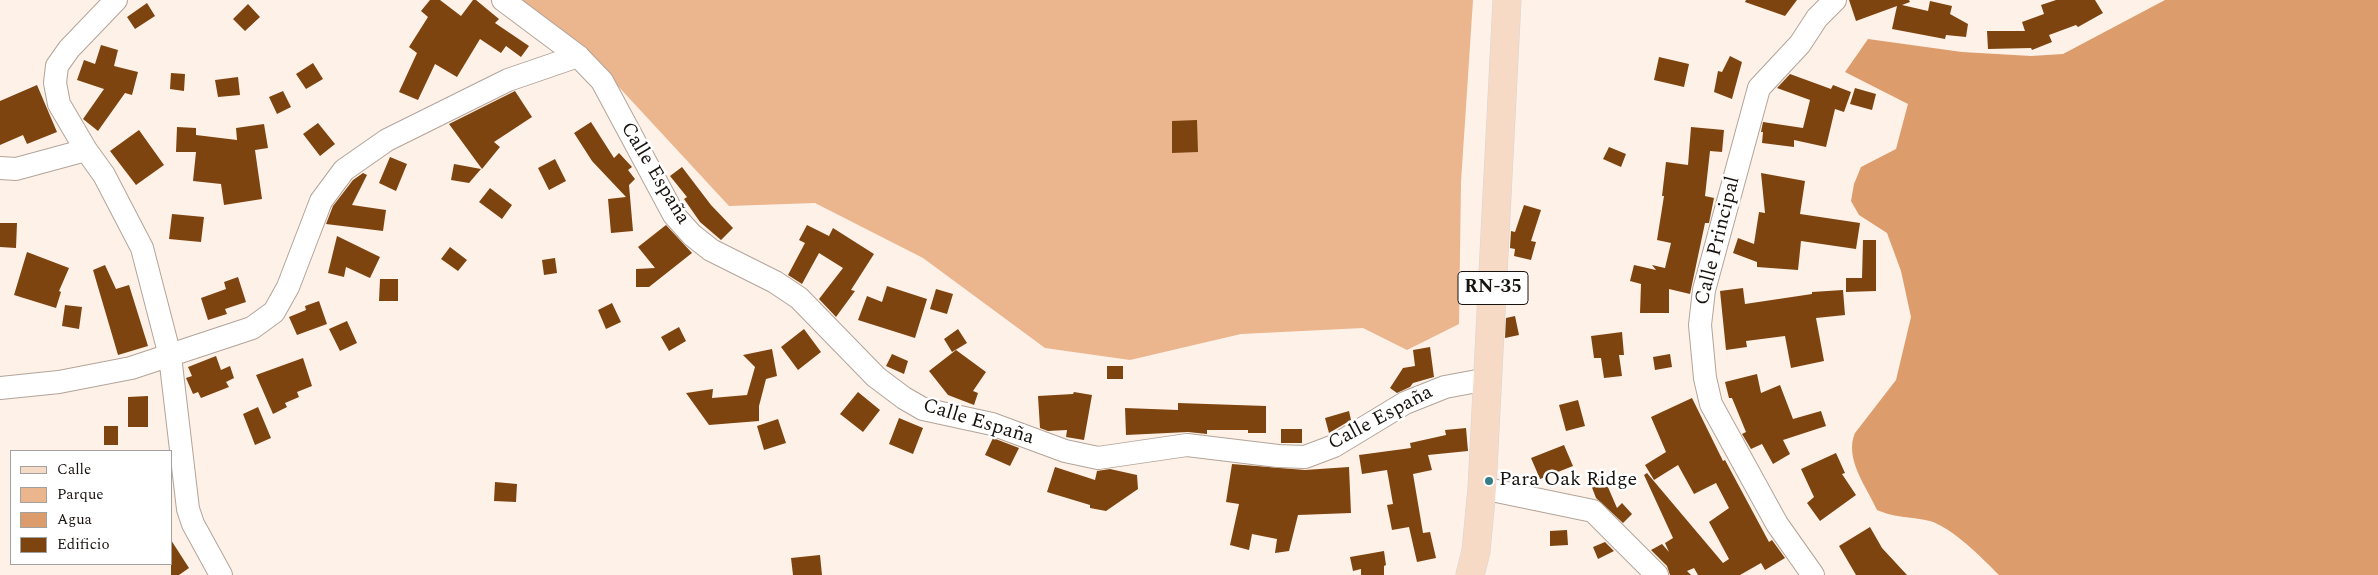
<!DOCTYPE html>
<meta charset="utf-8">
<style>
body{margin:0}
#map{position:relative;width:2378px;height:575px;overflow:hidden;background:#fef1e8;font-family:Spectral,serif}
canvas{display:block}
.legend{position:absolute;left:10px;top:450px;width:162px;height:115px;box-sizing:border-box;background:#fff;border:1px solid #a3a19f;margin:0;padding:6px 9px;list-style:none;font-size:15px;color:#19130f}
.legend li{display:flex;align-items:center;gap:10px;height:25px}
.legend b{width:25px;border:1px solid #a3a19f}
</style>
<div id="map">
<canvas width="2378" height="575"></canvas>
<ul class="legend">
<li><b style="height:6px;background:#f6dac6"></b>Calle</li>
<li><b style="height:14px;background:#ebb58e"></b>Parque</li>
<li><b style="height:14px;background:#dd9c6c"></b>Agua</li>
<li><b style="height:14px;background:#7e440f"></b>Edificio</li>
</ul>
</div>
<script>
const c = document.querySelector('canvas').getContext('2d');
c.lineJoin = 'round';
function fill(path, color) { c.fillStyle = color; c.fill(path, 'evenodd'); }
function strokePath(path, color, width, dash) { c.strokeStyle = color; c.lineWidth = width; c.lineCap = dash ? 'butt' : 'round'; c.setLineDash(dash || []); c.stroke(path); }
function drawText(font, color, halo, rows, align = 'center') {
  c.font = font + ' Spectral,serif'; c.lineWidth = 5; c.setLineDash([]); c.textBaseline = 'middle'; c.strokeStyle = halo; c.fillStyle = color; for (const [text, x, y, turn = 0] of rows) {
    c.save(); c.translate(x, y); c.rotate((+turn || 0) * Math.PI / 180); c.textAlign = isNaN(turn) ? turn : align; if (halo) c.strokeText(text, 0, 0); c.fillText(text, 0, 0); c.restore();
  }
}
fill(new Path2D(`
 M520,0h953l-12,182 -2,142 -52,26 -44,-22 -122,6 -111,26 -85,-12 -122,-90 -108,-55 -86,3 -125,-135z`), '#ebb58e');
fill(new Path2D(`
 M2165,0h213v575h-379c-17,-17 -46,-47 -69,-54 -20,-5 -32,-2 -53,-11 -11,-24 -33,-52 -22,-77l41,-53 15,-63 -10,-46 -14,-38 -28,-18 -8,-14 3,-17 7,-17 35,-18 12,-45 -63,-32 23,-33 94,13 69,4 32,-2z`), '#dd9c6c');
fill(new Path2D(`
 M430,0h10l21,16 12,-16h3l23,19 -4,4 34,23 -8,11 -15,-11 -5,7 -21,-14 -23,38 -22,-13 -17,36 -19,-8 18,-39 -8,-6 19,-30 -7,-6z
 M1746,0h51l-12,16 -40,-14z
 M1849,0h60l1,2 -8,3 26,6 2,-10 22,5 -2,8 18,10 -2,13 -20,-2 -1,4 -53,-10 5,-23 -41,15z
 M2056,0h39l8,13 -25,14 -2,-2 -27,10 3,7 -20,8 -1,-2 -43,1 -1,-18h38l-3,-9 22,-8 -3,-9z
 M147,3l8,13 -20,13 -8,-12z
 M248,4l12,13 -15,14 -12,-12z
 M101,45l17,5 -4,16 24,6 -6,23 -7,-2 -27,38 -15,-12 21,-30 -27,-9 7,-20 11,4z
 M1730,56l12,6 -10,37 -18,-7 4,-21 4,1z
 M1659,57l30,7 -5,23 -30,-7z
 M313,63l10,16 -17,10 -10,-15z
 M171,73l14,1 -1,17 -14,-2z
 M1790,74l41,15 2,-4 18,7 -7,20 -9,-3 -9,38 -32,-7v7l-32,-4 1,-11h-2l2,-10 40,6 7,-28 -33,-12z
 M238,77l2,18 -22,2 -3,-17z
 M37,85l20,47 -30,12 -4,-9 -23,10v-44z
 M1855,88l21,6 -4,16 -22,-6z
 M283,91l8,16 -14,7 -8,-17z
 M515,91l17,26 -38,25 6,5 -18,22 -33,-45z
 M1197,120l1,32 -26,1v-32z
 M591,122l23,36 5,-5 13,14 -4,3 7,9 -6,6 4,46 -22,2 -3,-34 18,-2 -34,-36 -18,-28z
 M318,123l17,21 -15,12 -17,-22z
 M264,124l4,24 -13,2 7,49 -38,6 -3,-21 -28,-3 3,-29h-20l1,-25 19,1v7l41,5 -1,-12z
 M1691,127l33,3 -2,22 -12,-1 -5,45 9,2 -5,25h-4l-15,71 -21,-5v24h-29l1,-29 -11,-3 4,-16 22,5 -4,-5 13,3 6,-25 -14,-3 7,-44h-2l4,-34 22,3z
 M139,130l25,35 -28,20 -26,-34z
 M1609,147l17,7 -5,13 -18,-8z
 M390,157l17,7 -11,27 -17,-8z
 M555,159l11,22 -17,9 -11,-22z
 M454,164l27,5 -12,14 -18,-3z
 M682,167l29,38 22,23 -12,12 -21,-18 -16,-23 3,-2 -17,-21z
 M363,173l4,2 -15,30 34,5 -3,21 -57,-7 7,-18 20,-26z
 M1761,173l44,8 -5,33 60,9 -4,26 -55,-8 -3,29 -41,-3v-5l-24,-9 5,-15 16,6 5,-32 6,1z
 M490,188l22,17 -10,14 -23,-17z
 M1524,205l17,5 -10,31 5,1 -5,18 -17,-4 1,-7 -5,-1 1,-17 4,1z
 M172,214l32,3 -3,25 -32,-3z
 M0,223h17l-1,25 -16,-1z
 M666,225l26,28 -43,34h-13v-18l19,-1 -17,-21z
 M807,225l22,11 4,-8 41,26 -23,36 4,1 -19,26 -17,-18 24,-31 -24,-15 -17,31 -14,-9 17,-32 -6,-3z
 M337,236l43,21 -10,21 -24,-11 -2,10 -16,-4z
 M1863,240h13v51l-30,1v-14h16z
 M450,247l17,13 -9,11 -17,-12z
 M27,252l42,16 -10,23 2,1 -5,16 -42,-13z
 M555,258l2,15 -13,2 -2,-15z
 M105,265l11,24 13,-4 19,61 -30,9 -25,-85z
 M238,277l8,25 -21,7 2,5 -19,6 -7,-22 25,-9 -2,-7z
 M380,279h18v22h-19z
 M887,286l40,13 -12,39 -57,-18 9,-24 15,6z
 M1743,288l2,16 67,-10v-2l31,-2 2,25 -29,3 8,43 -33,7 -6,-32 -39,5 1,6 -21,3 -6,-59z
 M936,289l17,5 -6,20 -17,-5z
 M319,301l8,23 -30,11 -8,-18 17,-7 -1,-4z
 M612,303l9,19 -15,7 -8,-19z
 M65,305l17,2 -3,22 -17,-3z
 M1515,316l4,19 -14,3 1,-20z
 M347,321l10,22 -17,8 -11,-22z
 M679,327l7,14 -17,10 -8,-14z
 M804,329l17,23 -23,18 -17,-23z
 M958,329l9,14 -15,9 -8,-13z
 M1622,332l2,23h-5l3,21 -18,2 -3,-20h-7l-3,-22z
 M1430,347l4,30 -21,6 -3,4 -13,6 -7,-5 13,-20 12,-2 -2,-16z
 M772,349l5,27 -11,3 -7,27v15l-50,4 -23,-32 27,-4 -1,9 35,-3 8,-28 -12,-12z
 M956,350l30,22 -13,19 5,2 -4,12 -26,-10 -19,-24z
 M892,354l16,7 -4,13 -18,-8z
 M1670,354l2,13 -17,3 -2,-13z
 M216,356l5,14 9,-4 4,12 -8,4 3,5 -28,11 -3,-6 -5,2 -7,-16 6,-2 -4,-9z
 M303,358l9,28 -15,6 2,5 -14,6 2,4 -14,7 -17,-39z
 M1107,366h16v13h-16z
 M1757,374l4,19 19,-8 13,34 28,-8 5,15 -43,14 7,14 -17,10 -11,-20 -11,5 -9,-15 4,-2 -14,-34h-3l-4,-16z
 M858,392l22,18 -17,22 -23,-18z
 M1074,392l18,3 -8,45 -18,-3 1,-7 -19,1 -8,-3 -2,-32 35,-2z
 M148,396v31h-20v-30z
 M1692,398l31,63 2,-1 44,82 3,-2 13,18 -20,12 -4,-7 -21,12h-42l-4,-7 -7,3 4,4h-21l-3,-9 -16,-16 11,-6 7,8 -4,-9 8,-5 -29,-63 3,-2 76,90 6,-4 -20,-37 20,-14 -13,-25 -22,11 -16,-29 -24,15 -9,-15 21,-13 -15,-35z
 M1578,400l7,26 -19,5 -7,-26z
 M1178,403l88,3v27h-18v-3h-41v4l-19,-2 -62,3 -1,-27 53,2z
 M258,407l13,31 -16,7 -12,-31z
 M1349,411l2,9 -22,13 -4,-15z
 M899,418l24,10 -10,26 -24,-10z
 M778,419l8,24 -22,7 -7,-24z
 M104,426h14v19h-14z
 M1466,428l2,23 -40,4 4,15 -19,4 10,59 7,-1 6,26 -19,4 -8,-35 -17,3 -5,-25 6,-1 -6,-34 -25,4 -3,-19 52,-7 -1,-5 36,-8 -1,-5z
 M1281,429h21v14h-21z
 M993,438l26,10 -9,18 -25,-11z
 M1564,445l9,21 -33,13 -9,-21z
 M1836,453l9,20 -3,1 14,21 -36,26 -13,-18 7,-6 -13,-28z
 M1232,464l73,6 44,-3 2,46 -53,2 -9,36 -14,2 2,-14 -25,-5 -3,16 -19,-5 9,-41 -13,-2z
 M1055,467l40,13 2,-9 13,-2 27,6 1,14 -32,22 -16,-3v-3l-43,-13z
 M1601,471l16,37 5,-5 10,11 -9,9 -27,-25 -8,-21z
 M495,482l22,2 -1,18 -22,-1z
 M1870,527l12,21 25,27h-51l-17,-29z
 M1567,530l1,15 -18,1v-15z
 M171,540l18,28 -10,7h-8z
 M1605,542l9,9 -16,8 -5,-12z
 M1384,551l2,14 -2,1v9h-23v-6l-8,2 -3,-14z
 M820,555l2,20h-29l-2,-17z`), '#7e440f');
const minor = new Path2D(`
 M116,0l-47,49 -12,17 -2,17 4,21 27,46 18,25 38,73 28,108 18,153 5,15 28,51
 M503,0l75,56 24,25 72,134 18,20 19,15 64,32 24,16 77,79 28,21 19,11 69,15 73,27 33,7 89,-13 91,11 27,1 29,-11 71,-43 40,-16 43,-8
 M0,168l16,1 70,-19
 M0,388l59,-6 72,-14 121,-40 22,-16 14,-25 33,-86 23,-31 43,-30 121,-60 70,-24
 M1482,488l111,23 64,64
 M1813,575l-36,-51 -66,-120 -6,-26 -5,-53 4,-35 55,-202 41,-44 17,-26 18,-18`);
const major = new Path2D(`
 M1470,575l6,-24 6,-63 25,-488`);
strokePath(minor, '#b3a499', 24);
strokePath(major, '#d6d5d4', 29);
strokePath(minor, '#fff', 22);
strokePath(major, '#f6dac6', 28);
for (const [x, y, r, color] of [
 [1489,481,5,"#367e87"]
]) { const dot = new Path2D(); dot.arc(x, y, r, 0, 2 * Math.PI); c.fillStyle = color; c.fill(dot); strokePath(dot, '#fff', 2); }
for (const [x, y, w] of [
 [1493,288,70]
]) { const box = new Path2D(); box.roundRect(x - w / 2, y - 16.5, w, 33, 4); c.fillStyle = '#fff'; c.fill(box); strokePath(box, '#19130f', 1); }
drawText('bold 19px', '#19130f', null, [
 ["RN-35",1493,288]
]);
drawText('20px', '#19130f', '#fff', [
 ["Calle España",654,174,59],
 ["Calle Principal",1719,241,-76],
 ["Calle España",1381,419,-28],
 ["Calle España",978,423,17]
]);
drawText('20px', '#19130f', '#fff', [
 ["Para Oak Ridge",1499,481]
], 'left');
</script>
